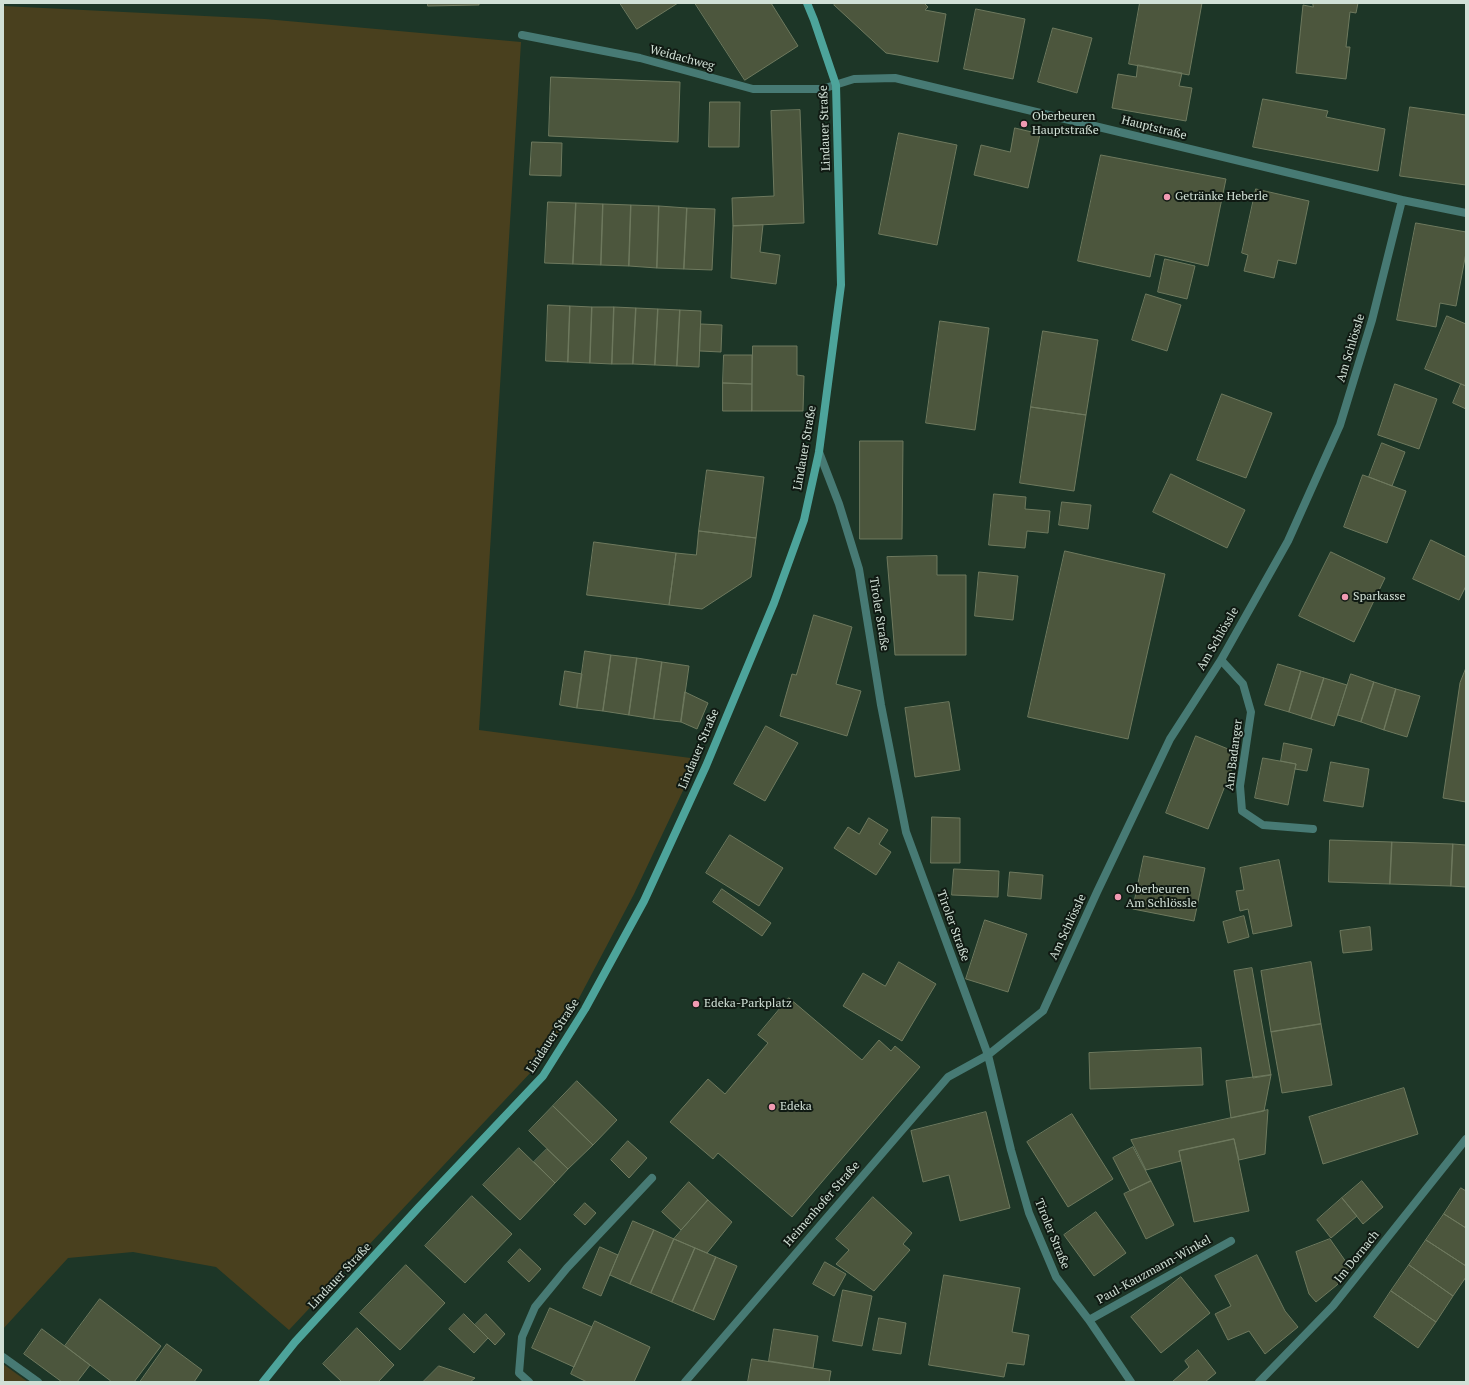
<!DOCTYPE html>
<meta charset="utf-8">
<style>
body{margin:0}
#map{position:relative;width:1469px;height:1385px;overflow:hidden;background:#1d3627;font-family:"PT Serif",serif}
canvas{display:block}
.frame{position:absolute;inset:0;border:4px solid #d1e0d6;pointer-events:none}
</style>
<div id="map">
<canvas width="1469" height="1385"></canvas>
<div class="frame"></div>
</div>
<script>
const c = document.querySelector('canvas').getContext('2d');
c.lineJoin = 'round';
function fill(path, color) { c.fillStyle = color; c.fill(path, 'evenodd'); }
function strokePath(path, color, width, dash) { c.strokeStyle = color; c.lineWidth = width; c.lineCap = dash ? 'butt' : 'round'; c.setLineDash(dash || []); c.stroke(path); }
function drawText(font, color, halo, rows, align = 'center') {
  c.font = font + ' "PT Serif",serif'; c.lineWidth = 4; c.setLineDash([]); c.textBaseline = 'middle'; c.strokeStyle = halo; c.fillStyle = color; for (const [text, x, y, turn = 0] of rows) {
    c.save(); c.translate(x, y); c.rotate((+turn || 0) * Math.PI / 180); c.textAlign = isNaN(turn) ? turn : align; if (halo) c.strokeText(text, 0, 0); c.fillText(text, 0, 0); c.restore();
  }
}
fill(new Path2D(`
 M3,6l262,13 256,23 -42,688 219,29 -64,135 -66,125 -35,51 -244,260 -73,-63 -83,-15 -65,6 -65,71z
 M3,1364l25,18h-25z`), '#49401e');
const building = new Path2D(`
 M428,3h51v2l-51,1z
 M620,3h58l-41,26z
 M695,3h76l27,43 -53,34z
 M836,3h88l4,4 -3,3 21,4 -8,48 -52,-9 -52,-48z
 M1140,3h62l-13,72 -60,-11z
 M1313,3h45l-2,10 -6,-1 -4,35h4l-4,32 -50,-6 7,-68 10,2z
 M976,9l49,10 -12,60 -49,-10z
 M1053,28l39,10 -15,55 -39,-11z
 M1138,65l44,8 -3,13 13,2 -6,33 -74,-13 6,-34 18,3z
 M551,77l129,5 -2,60 -129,-6z
 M1263,99l65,12 -2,6 59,12 -7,42 -125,-24z
 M710,102h30l-1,45h-30z
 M1410,107l56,8v70l-66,-9z
 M800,110l4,113 -71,3 -1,-28 42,-2 -3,-85z
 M1015,128l25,6 -12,54 -54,-13 7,-30 29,7z
 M899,133l58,12 -20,100 -58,-11z
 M532,142l30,1 -1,33 -31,-1z
 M1101,155l125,24 -18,87 -53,-12 -5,23 -72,-16z
 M1256,189l53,12 -13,63 -18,-4 -4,18 -30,-7 4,-16 -6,-2z
 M548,202l28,1 -3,61 -28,-1z
 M576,203l27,1 -2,61 -28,-1z
 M603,204l28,1 -2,61 -28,-1z
 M631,205l28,1 -2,62 -28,-2z
 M659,206l28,2 -3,61 -27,-1z
 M687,208l28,1 -3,61 -28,-1z
 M1416,223l50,9v21l-10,53 -16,-3 -4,24 -39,-7z
 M763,225l-3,27 20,3 -4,29 -45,-6 2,-52z
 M1165,259l30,7 -8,33 -29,-7z
 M1146,294l35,11 -14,46 -35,-11z
 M548,305l22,1 -2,56 -22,-1z
 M570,306l22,1 -2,56 -22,-1z
 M592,307h22l-2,57 -22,-1z
 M614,307l22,1 -3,56h-21z
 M636,308l22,1 -3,56 -22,-1z
 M658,309l22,1 -3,56 -22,-1z
 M680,310l21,1 -2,56 -22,-1z
 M1447,316l19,8v62l-41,-17z
 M940,321l49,7 -14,102 -49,-7z
 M701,324l21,1 -1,27 -21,-1z
 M1043,331l55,9 -12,75 -55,-8z
 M753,346h44v29l7,1 -1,35h-51z
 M724,355h28v29l-29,-1z
 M723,383l29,1v27h-29z
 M1395,384l42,15 -18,50 -41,-14z
 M1461,384l5,2v23l-13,-6z
 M1222,394l50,19 -26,65 -49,-18z
 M1031,407l55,8 -12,76 -54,-8z
 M860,441h43l-1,98h-42z
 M1382,443l23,9 -13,34 -23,-9z
 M707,470l57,7 -8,61 -57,-7z
 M1171,474l74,36 -18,38 -74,-36z
 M1363,475l43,16 -19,52 -43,-16z
 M994,494l32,3 -1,12 25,2 -2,22 -21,-2 -2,17 -36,-3z
 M1062,502l29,3 -3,24 -29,-4z
 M699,531l57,7 -5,39 -49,32 -33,-4 7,-52 20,2z
 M1431,540l35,17v29l-7,14 -46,-21z
 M594,542l82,11 -7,52 -82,-10z
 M1065,551l100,23 -37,165 -100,-22z
 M1331,552l54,26 -31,64 -55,-26z
 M937,556v19h29v80h-71l-8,-98z
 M979,572l39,4 -5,44 -38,-4z
 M814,615l38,12 -16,57 25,7 -14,45 -67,-20 12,-42 4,1z
 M585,651l26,4 -8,56 -26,-3z
 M611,655l26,3 -8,57 -26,-4z
 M637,658l25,4 -8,57 -25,-4z
 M662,662l27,4 -8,56 -27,-3z
 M1278,664l23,7 -12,41 -24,-7z
 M1466,668v134l-23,-4 17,-115z
 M565,671l17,3 -5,34 -17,-3z
 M1301,671l23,7 -13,41 -22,-7z
 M1351,674l23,8 -13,40 -23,-7z
 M1324,678l23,7 -13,41 -23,-7z
 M1374,682l22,7 -12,41 -23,-8z
 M1396,689l24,7 -13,41 -23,-7z
 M685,692l23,11 -11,26 -16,-7z
 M949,702l11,68 -45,7 -10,-69z
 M766,726l32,17 -33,58 -31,-17z
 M1196,736l42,17 -30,76 -42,-16z
 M1284,743l28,6 -5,22 -12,-2 1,-5 -15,-3z
 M1263,758l33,6 -8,41 -33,-7z
 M1331,762l38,7 -6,38 -39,-6z
 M932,817l28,1v45h-29z
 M869,818l19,12 -9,14 12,8 -15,23 -42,-27 14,-21 11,7z
 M730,835l53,33 -24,38 -53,-33z
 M1330,840l62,2 -2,42 -61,-2z
 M1392,842l61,2 -2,42 -61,-2z
 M1453,844l13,1v42l-15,-1z
 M1144,856l61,12 -11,53 -61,-12z
 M1279,860l13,66 -39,8 -5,-25 -8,2 -4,-20 8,-1 -4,-22z
 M954,869l45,2 -1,26 -46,-2z
 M1010,872l33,3 -2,24 -33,-3z
 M722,889l49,34 -9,13 -49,-34z
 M1244,916l5,21 -21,6 -5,-21z
 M985,920l42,14 -19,58 -42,-13z
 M1370,927l2,23 -29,3 -3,-22z
 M899,962l37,22 -34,57 -59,-35 20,-33 22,13z
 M1311,962l10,62 -50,8 -10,-61z
 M1252,968l19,107 -18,3 -19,-107z
 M789,998l73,62 17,-20 12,11 4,-5 25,21 -128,150 -74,-64 -5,6 -43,-37 38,-43 17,15 43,-51 -10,-8z
 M1321,1024l11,61 -50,8 -11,-61z
 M1201,1048l2,37 -113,4 -1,-36z
 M1271,1075l-7,36 -33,7 -5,-37z
 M577,1081l40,39 -24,25 -40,-39z
 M1404,1088l14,46 -95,30 -14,-47z
 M553,1106l40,39 -25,24 -39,-38z
 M1268,1110l-3,44 -26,6 -5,-21 -55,12 2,10 -35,9 -15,-30z
 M986,1112l24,96 -50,13 -11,-46 -26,7 -12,-51z
 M1072,1114l41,65 -45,28 -41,-65z
 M1234,1139l15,72 -55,11 -15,-71z
 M628,1141l19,17 -18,20 -18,-18z
 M1133,1147l18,34 -21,10 -17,-33z
 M519,1148l36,35 -35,37 -37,-35z
 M547,1149l21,20 -13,14 -21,-21z
 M1151,1181l23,44 -28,14 -22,-45z
 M1362,1181l21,26 -20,17 -21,-26z
 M689,1182l19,18 -27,30 -19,-18z
 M1461,1188l5,3v37l-22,-14z
 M472,1196l40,38 -47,49 -40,-37z
 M873,1197l39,36 -9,11 7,6 -36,41 -38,-27 13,-14 -13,-11z
 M1342,1198l15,18 -26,22 -14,-18z
 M708,1200l24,22 -25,31 -33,-14z
 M585,1203l11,10 -11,12 -11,-10z
 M1096,1212l30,41 -32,23 -30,-41z
 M1444,1214l22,14v38l-40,-26z
 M633,1221l21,9 -24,54 -20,-9z
 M654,1230l20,9 -23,54 -21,-9z
 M674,1239l21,9 -23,54 -21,-9z
 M1330,1239l21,30 -14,16 -21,17 -7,-8 -13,-42z
 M1426,1240l40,26v11l-13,19 -44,-31z
 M600,1247l18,8 -17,41 -18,-8z
 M695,1248l21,9 -23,54 -21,-9z
 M520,1249l21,20 -12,13 -21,-20z
 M1257,1255l28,56 13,16 -33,27 -16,-23 -21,9 -13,-26 16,-8 -16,-30z
 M716,1257l21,9 -23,54 -21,-9z
 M825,1262l21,12 -12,22 -21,-12z
 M406,1265l39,38 -45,47 -40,-37z
 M1409,1265l44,31 -17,26 -45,-31z
 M944,1275l76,13 -8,44 17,3 -5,30 -17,-2 -3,14 -75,-12z
 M1181,1277l29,36 -49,40 -30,-36z
 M843,1290l29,6 -10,50 -29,-5z
 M1391,1291l45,31 -18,26 -44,-31z
 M100,1299l61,47 -27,36h-22l-47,-36z
 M550,1308l42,19 -18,40 -42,-19z
 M464,1314l24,24 -14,15 -25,-24z
 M486,1314l19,20 -10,11 -20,-20z
 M879,1318l27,5 -5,31 -28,-4z
 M595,1321l55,26 -16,35h-47l-16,-8z
 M357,1328l37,37 -16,17h-36l-19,-18z
 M42,1329l48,36 -13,17h-15l-38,-28z
 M774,1329l44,7 -5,32 -44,-7z
 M167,1344l35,26 -8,12h-54z
 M1198,1350l18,23 -11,9h-33l17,-15 -4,-6z
 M752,1359l79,12 -2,11h-81z
 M439,1366l36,12 -5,4h-47z`);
fill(building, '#4c563d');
strokePath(building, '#6e795e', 1);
strokePath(new Path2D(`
 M522,35l118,23 113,31h69l32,-10 41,-1 507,122 64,13
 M819,452l20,52 20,65 22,136 25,127 82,223 23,95 18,63 27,64 33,43 42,62
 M1221,660l22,24 8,28 -11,74 2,25 21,14 50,4
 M1089,1320l142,-79
 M3,1357l35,25
 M529,1382l-10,-9 3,-36 13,-30 32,-39 85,-90
 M685,1382l263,-305 40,-22 55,-44 54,-119 73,-153 51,-79 67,-119 52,-116 32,-105 30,-120
 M1259,1382l74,-76 133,-167`), '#477a74', 8);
strokePath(new Path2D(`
 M263,1382l32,-40 124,-135 124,-131 42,-67 59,-108 62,-135 68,-163 30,-83 15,-68 22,-167 -5,-200 -22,-65 -7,-17`), '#4da49b', 8);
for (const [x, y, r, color] of [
 [1024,124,4,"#f19ab2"],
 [1167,197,4,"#f19ab2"],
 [1345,597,4,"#f19ab2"],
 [1118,897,4,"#f19ab2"],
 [696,1004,4,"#f19ab2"],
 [772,1107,4,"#f19ab2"]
]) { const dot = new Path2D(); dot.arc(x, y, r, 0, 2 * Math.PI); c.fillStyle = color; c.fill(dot); strokePath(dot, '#101a13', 1.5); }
drawText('12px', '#d1e0d6', '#101a13', [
 ["Weidachweg",682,58,15],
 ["Lindauer Straße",825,128,-92],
 ["Hauptstraße",1154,128,14],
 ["Am Schlössle",1351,348,-73],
 ["Lindauer Straße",805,448,-80],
 ["Tiroler Straße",879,614,81],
 ["Am Schlössle",1218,639,-60],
 ["Lindauer Straße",699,749,-67],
 ["Am Badanger",1234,755,-83],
 ["Tiroler Straße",953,926,70],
 ["Am Schlössle",1068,927,-65],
 ["Lindauer Straße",553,1036,-57],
 ["Heimenhofer Straße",822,1204,-49],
 ["Tiroler Straße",1052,1234,68],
 ["Im Dornach",1357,1257,-51],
 ["Paul-Kauzmann-Winkel",1154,1270,-29],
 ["Lindauer Straße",340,1276,-47]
]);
drawText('12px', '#d1e0d6', '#101a13', [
 ["Oberbeuren",1032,117],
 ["Hauptstraße",1032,131],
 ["Getränke Heberle",1175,197],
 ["Sparkasse",1353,597],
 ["Oberbeuren",1126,890],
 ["Am Schlössle",1126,904],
 ["Edeka-Parkplatz",704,1004],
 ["Edeka",780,1107]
], 'left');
</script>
